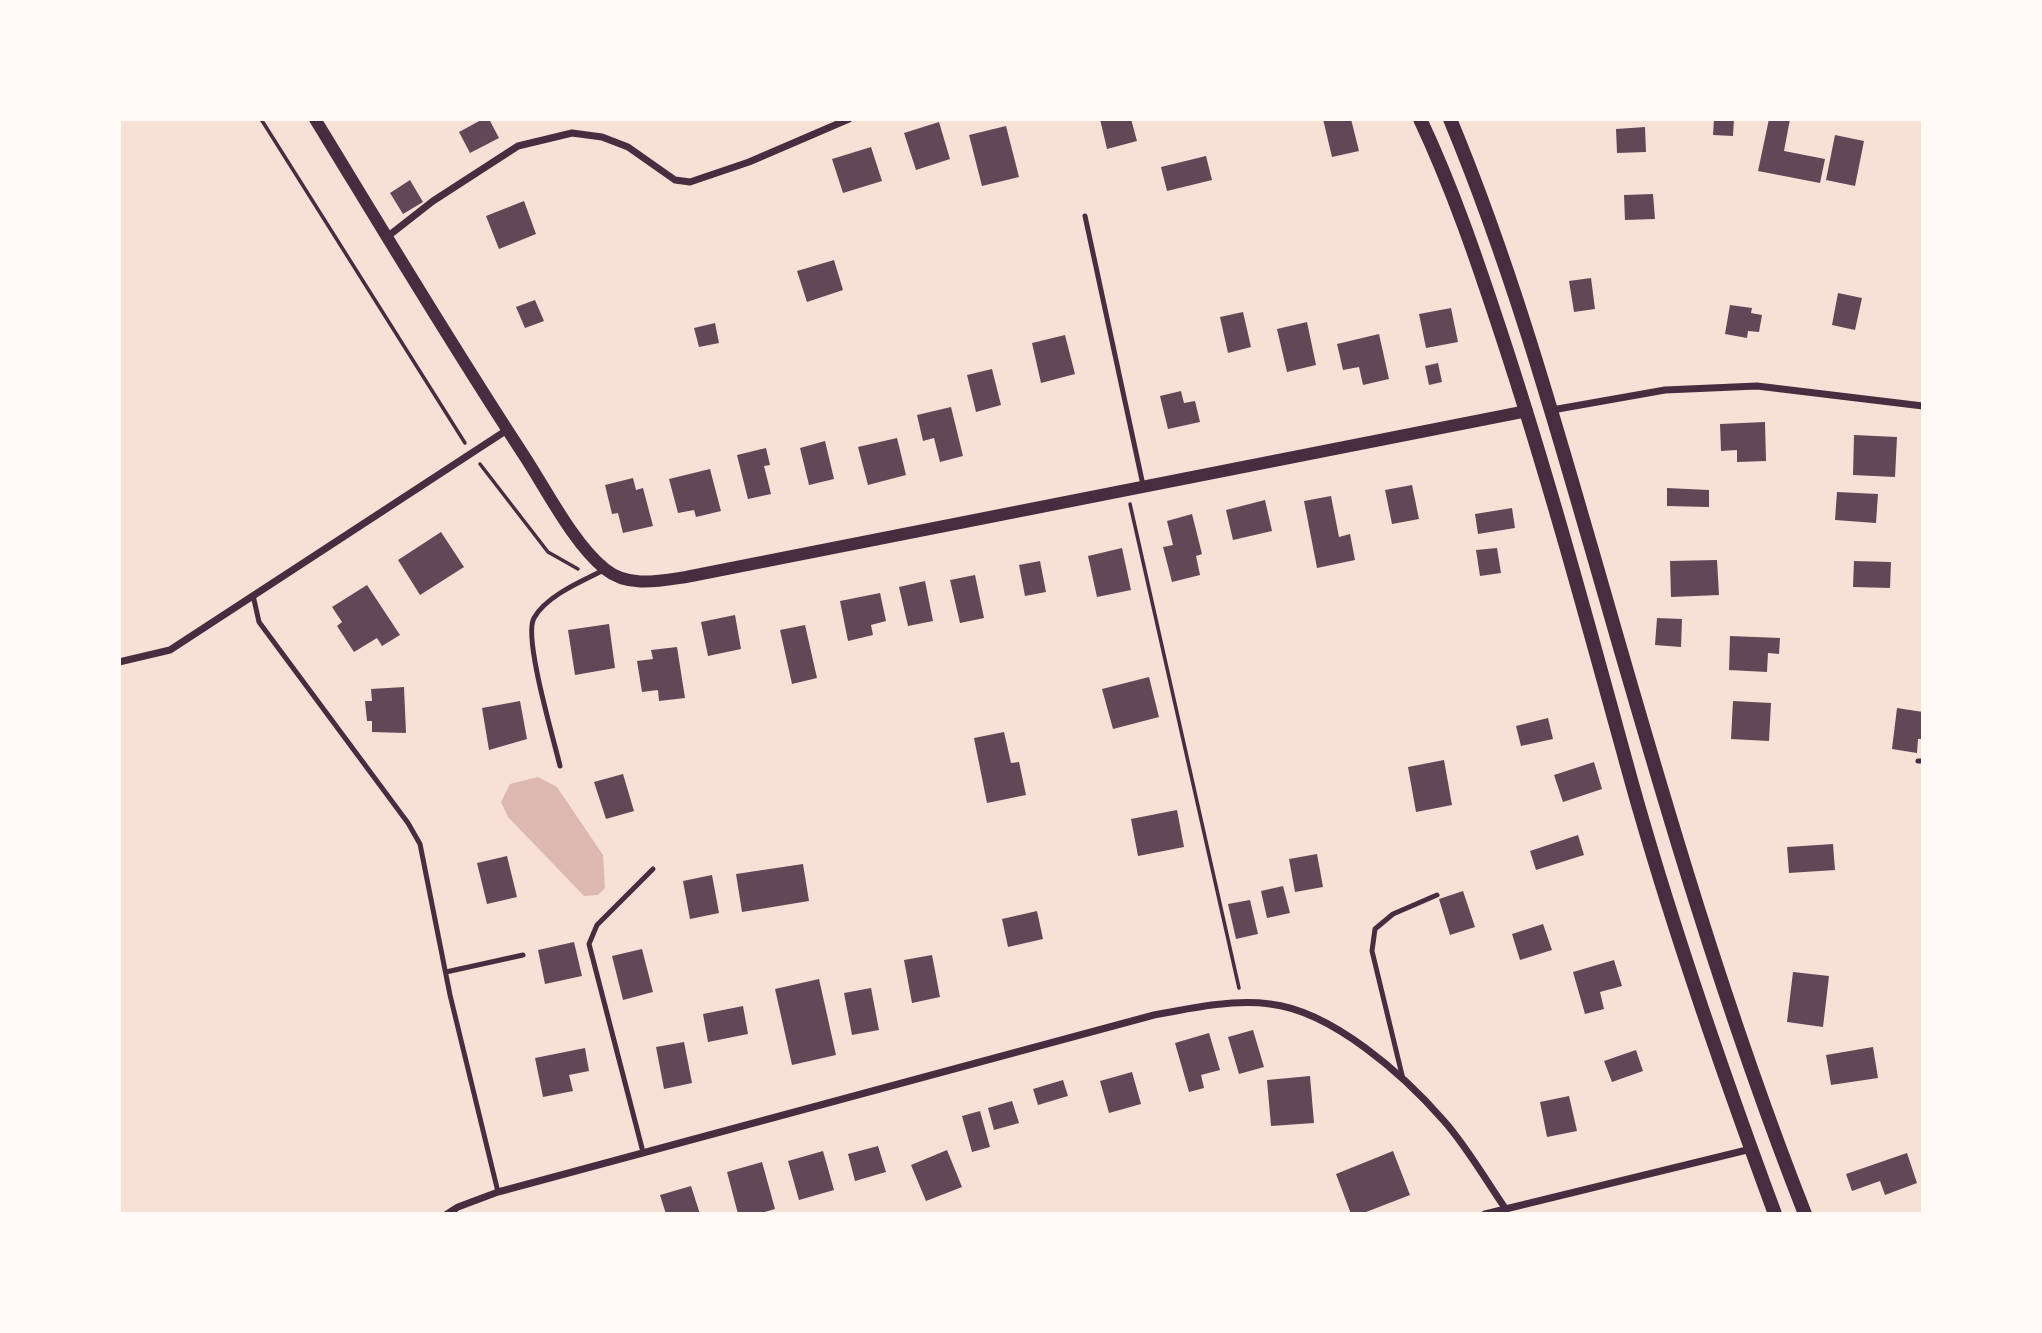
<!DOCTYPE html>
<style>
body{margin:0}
#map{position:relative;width:2042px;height:1333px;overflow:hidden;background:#f7e1d7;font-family:"Sofia Sans Condensed",sans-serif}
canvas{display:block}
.frame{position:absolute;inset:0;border:121px solid #fffaf5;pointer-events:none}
</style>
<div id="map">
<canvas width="2042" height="1333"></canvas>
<div class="frame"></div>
</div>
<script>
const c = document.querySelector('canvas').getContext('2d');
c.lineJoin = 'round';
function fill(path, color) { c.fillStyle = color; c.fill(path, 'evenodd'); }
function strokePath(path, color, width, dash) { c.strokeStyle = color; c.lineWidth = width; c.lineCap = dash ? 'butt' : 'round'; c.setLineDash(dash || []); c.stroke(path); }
fill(new Path2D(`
 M538,777l19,10 46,68 2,33 -7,7 -14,1 -76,-79 -7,-15 9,-18z`), '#dcb8b0');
fill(new Path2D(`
 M483,119h6l10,19 -29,15 -11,-21z
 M1100,119h31l6,22 -30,8z
 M1323,119h28l8,32 -27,6z
 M1714,119h20l-1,17 -20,-1z
 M1769,119h21l-6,32 41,8 -5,24 -62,-12z
 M939,122l11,37 -34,11 -12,-37z
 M1006,126l13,51 -37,9 -13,-51z
 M1645,127l1,25 -29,1 -1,-24z
 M1835,135l29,6 -9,45 -29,-6z
 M871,147l11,34 -39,12 -11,-34z
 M1206,156l6,24 -45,11 -6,-24z
 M410,180l13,22 -20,12 -13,-21z
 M1653,194l2,25 -30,1 -1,-25z
 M524,201l12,33 -37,15 -13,-33z
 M834,260l9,30 -36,12 -10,-31z
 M1591,278l4,31 -21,3 -5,-31z
 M1838,293l24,5 -7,32 -23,-5z
 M535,300l9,21 -19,7 -9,-21z
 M1730,305l22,3 -1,5 11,2 -3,17 -11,-1 -1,7 -22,-4z
 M1451,308l7,34 -32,6 -7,-34z
 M1243,312l8,35 -23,6 -8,-36z
 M1307,322l9,43 -29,7 -10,-43z
 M715,323l4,20 -20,4 -5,-19z
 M1379,334l10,45 -26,6 -4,-18 -16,3 -6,-26z
 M1065,335l10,39 -34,9 -9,-40z
 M1438,363l4,19 -13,3 -4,-19z
 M992,369l9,36 -25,7 -9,-37z
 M1181,391l3,12 11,-2 5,21 -32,7 -8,-33z
 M951,407l12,49 -23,6 -6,-24 -11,3 -6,-26z
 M1765,422l1,39 -29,1v-12l-16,1 -1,-27z
 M1854,435l43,2 -2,40 -42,-2z
 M897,438l9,37 -38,10 -10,-38z
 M825,441l9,38 -25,6 -9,-37z
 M766,448l4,17 -6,1 7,28 -23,5 -11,-44z
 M710,469l11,42 -25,6 -2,-7 -16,3 -9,-34z
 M633,478l3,12 7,-2 10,38 -30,7 -5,-20 -6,1 -7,-29z
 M1412,485l7,34 -27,5 -7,-34z
 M1667,488l42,2v17l-42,-1z
 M1837,492l41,2 -2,29 -41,-3z
 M1331,496l8,41 11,-3 5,26 -38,8 -13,-67z
 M1265,500l7,31 -39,9 -7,-30z
 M1512,508l3,20 -37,6 -3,-20z
 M1192,514l10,40 -6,2 4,19 -28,7 -9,-35 10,-2 -6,-24z
 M441,532l23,35 -44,28 -22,-35z
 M1122,548l9,42 -34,7 -9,-41z
 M1497,548l4,25 -21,3 -4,-26z
 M1717,560l2,35 -48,2 -1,-36z
 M1040,561l6,31 -21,4 -6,-31z
 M1854,561l37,1 -1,26 -37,-1z
 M975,575l9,43 -24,5 -10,-43z
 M925,581l8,40 -25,5 -9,-39z
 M367,585l33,50 -18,11 -5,-8 -23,14 -17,-26 5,-4 -10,-15z
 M880,593l6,28 -15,4 2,10 -25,6 -8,-40z
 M735,615l6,34 -33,7 -7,-34z
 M1657,618l25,1 -1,28 -26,-2z
 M609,624l6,44 -40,7 -7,-45z
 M805,625l12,53 -25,6 -12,-54z
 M1730,636l50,2 -1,16 -11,-1 -1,19 -38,-2z
 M677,647l8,51 -26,3 -1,-11 -16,2 -5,-31 16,-2 -2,-9z
 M1149,677l10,40 -46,12 -11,-40z
 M404,687l2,46 -34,-1v-11h-5l-2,-20h7l-1,-12z
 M520,701l7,38 -38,11 -7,-42z
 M1733,701l38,2 -2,38 -38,-2z
 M1897,708l26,4v27h-5l-1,14 -25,-4z
 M1548,718l5,21 -32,7 -5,-20z
 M1004,732l7,31 8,-1 7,33 -39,8 -13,-65z
 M1444,760l8,45 -36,7 -8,-45z
 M1594,762l8,27 -39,13 -9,-27z
 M623,774l11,37 -28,8 -12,-37z
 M1177,810l7,37 -46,9 -7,-37z
 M1578,835l6,20 -48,15 -6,-19z
 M1833,844l2,26 -46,3 -2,-26z
 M1317,854l6,33 -28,5 -6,-33z
 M507,856l10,41 -30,7 -10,-41z
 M803,864l6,37 -67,11 -6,-38z
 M712,875l7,38 -29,6 -7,-38z
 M1283,886l7,27 -23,5 -6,-27z
 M1463,891l12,36 -25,8 -11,-36z
 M1250,900l8,34 -22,5 -8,-35z
 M1037,911l6,28 -35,8 -6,-28z
 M1543,924l9,26 -32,10 -8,-26z
 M574,942l8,34 -37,8 -7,-34z
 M642,949l11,43 -30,8 -11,-44z
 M932,955l8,42 -28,6 -8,-43z
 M1614,960l8,26 -22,6 4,17 -19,5 -12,-42z
 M1793,972l36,4 -6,51 -36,-5z
 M819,979l17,76 -44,10 -17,-76z
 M871,988l8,42 -27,5 -8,-42z
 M743,1006l5,28 -40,8 -5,-28z
 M1253,1030l11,37 -25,7 -11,-37z
 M1209,1033l11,37 -19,5 3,13 -15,4 -14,-49z
 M684,1042l8,41 -28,6 -8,-42z
 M1873,1047l5,31 -47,7 -5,-30z
 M585,1048l4,23 -20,4 4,16 -30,6 -8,-39z
 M1636,1050l7,21 -31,11 -8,-21z
 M1132,1072l9,32 -32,9 -9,-32z
 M1310,1076l4,47 -43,3 -4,-46z
 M1063,1080l5,16 -30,9 -5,-16z
 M1569,1096l8,35 -30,6 -7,-35z
 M1012,1101l7,22 -25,7 -6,-22z
 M980,1111l10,36 -18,5 -10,-36z
 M878,1146l8,26 -31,9 -7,-27z
 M947,1150l15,37 -36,14 -15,-36z
 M823,1151l11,39 -35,10 -11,-39z
 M1393,1151l17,44 -49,19h-10l-15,-40z
 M1907,1153l10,30 -32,12 -5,-14 -28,10 -6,-17z
 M762,1162l13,47 -17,5h-20l-11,-42z
 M691,1186l9,28h-34l-6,-19z`), '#644757');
strokePath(new Path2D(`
 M261,119l204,324
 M480,464l68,88 30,17
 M1130,504l109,484`), '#4a2c40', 3.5);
strokePath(new Path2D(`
 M1085,216l58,269
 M253,595l6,27 149,201 12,21 30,151 48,197
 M1918,761h5
 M560,766c-6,-26 -37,-129 -26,-148 12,-22 48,-37 70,-48
 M446,972l77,-17
 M1403,1079l-31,-128 3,-22 18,-15 44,-19
 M643,1152l-54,-208 8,-19 56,-56`), '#4a2c40', 5);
strokePath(new Path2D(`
 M387,237l46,-36 85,-55 54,-13 30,4 26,10 47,33 15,2 59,-20 100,-43
 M1552,410l113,-20 92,-4 166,20
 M119,662l51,-12 337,-220
 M447,1214l11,-7 40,-15 656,-177c37,-7 78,-16 116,-11 62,7 134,71 174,117 23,26 41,58 61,87
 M1485,1214l266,-65`), '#4a2c40', 7);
strokePath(new Path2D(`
 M315,119c69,113 137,227 210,338 22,34 49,87 80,112 23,19 54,12 81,8l841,-166`), '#4a2c40', 12);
strokePath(new Path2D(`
 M1420,119c33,70 58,144 82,217 48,146 88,295 129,444 41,147 91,291 144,434
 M1450,119c64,154 108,314 154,473 60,209 121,419 201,622`), '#4a2c40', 14);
</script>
